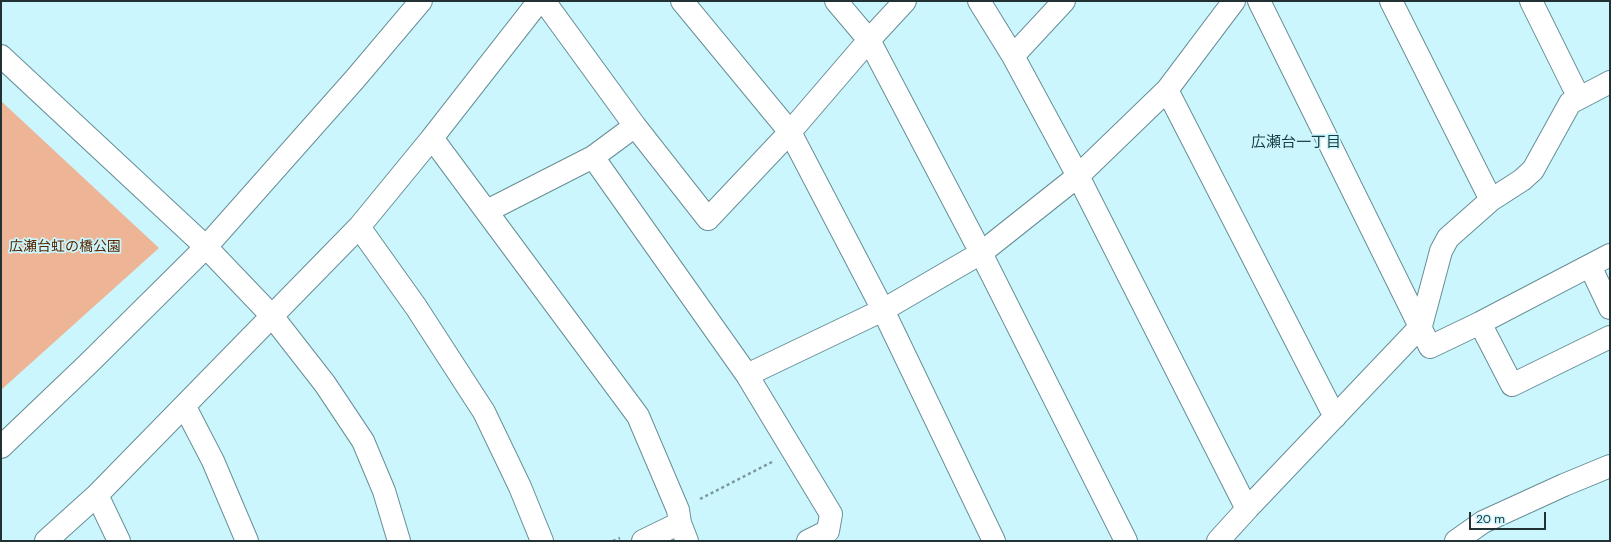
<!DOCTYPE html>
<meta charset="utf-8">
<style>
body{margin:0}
#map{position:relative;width:1611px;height:542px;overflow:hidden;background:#ccf6fe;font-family:"DM Sans",sans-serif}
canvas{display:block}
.frame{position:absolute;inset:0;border:2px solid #213134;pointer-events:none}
.scale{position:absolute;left:1469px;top:512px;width:77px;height:18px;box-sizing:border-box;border:2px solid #213134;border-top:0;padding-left:5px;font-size:12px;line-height:14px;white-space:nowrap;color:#213134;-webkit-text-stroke:3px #ccf6fe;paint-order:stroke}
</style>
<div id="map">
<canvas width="1611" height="542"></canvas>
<div class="frame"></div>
<div class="scale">20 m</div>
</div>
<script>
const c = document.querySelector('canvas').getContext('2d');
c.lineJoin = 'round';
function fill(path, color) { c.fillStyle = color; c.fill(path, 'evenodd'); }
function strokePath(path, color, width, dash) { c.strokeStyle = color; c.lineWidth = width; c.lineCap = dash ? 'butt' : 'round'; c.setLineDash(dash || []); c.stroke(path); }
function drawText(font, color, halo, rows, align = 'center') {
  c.font = font + ' "DM Sans","Noto Sans JP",sans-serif'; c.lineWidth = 3.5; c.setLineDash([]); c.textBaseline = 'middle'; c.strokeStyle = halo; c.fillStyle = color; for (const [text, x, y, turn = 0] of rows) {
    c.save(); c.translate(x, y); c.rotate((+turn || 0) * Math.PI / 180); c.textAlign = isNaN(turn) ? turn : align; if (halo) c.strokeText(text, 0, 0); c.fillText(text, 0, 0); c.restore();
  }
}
fill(new Path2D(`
 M1,101l158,147 -158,142z`), '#edb595');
const minor = new Path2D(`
 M544,1l91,125
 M682,1l108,131 93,178 111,231
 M836,1l33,39 112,213 145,288
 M979,1l34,55 65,120 169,333
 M1259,1l171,346 50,-24 130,-68
 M1391,1l100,199
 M1531,1l48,97
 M1,56l205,191 66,69 53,68 38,57 21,50 15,50
 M1013,56l51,-55
 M1167,90l168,327
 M432,138l206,278 40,94 2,13
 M593,157l42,-31 73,93 82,-87 79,-92 36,-39
 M487,211l106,-54 154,218 84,139 -3,17 -20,10
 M359,227l57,80 68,105 36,75 22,54
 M1590,266l20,42
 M1480,323l32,62 98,-48
 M747,375l136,-65 98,-57 97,-77 89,-86 67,-89
 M185,407l28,54 34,80
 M97,495l22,46
 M46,541l51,-46 262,-268 73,-89 107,-137
 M643,541l37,-18 7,18
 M1218,541l29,-32 174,-183 20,-75 7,-13 43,-38 31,-20 11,-10 37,-67 40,-21
 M1456,541l27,-19 81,-37 46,-19`);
const tertiary = new Path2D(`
 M1,447l87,-83 118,-117 149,-168 66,-78`);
strokePath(minor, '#678e96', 24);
strokePath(tertiary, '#678e96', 24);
strokePath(new Path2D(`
 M700,499l72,-37
 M613,541l7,-3`), '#7b999e', 2.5, [3, 3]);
strokePath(minor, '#fff', 22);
strokePath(tertiary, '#fff', 22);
drawText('14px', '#572701', '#ccf6fe', [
 ["広瀬台虹の橋公園",65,247]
]);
drawText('15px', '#173d44', '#ccf6fe', [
 ["広瀬台一丁目",1296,143]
]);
</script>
